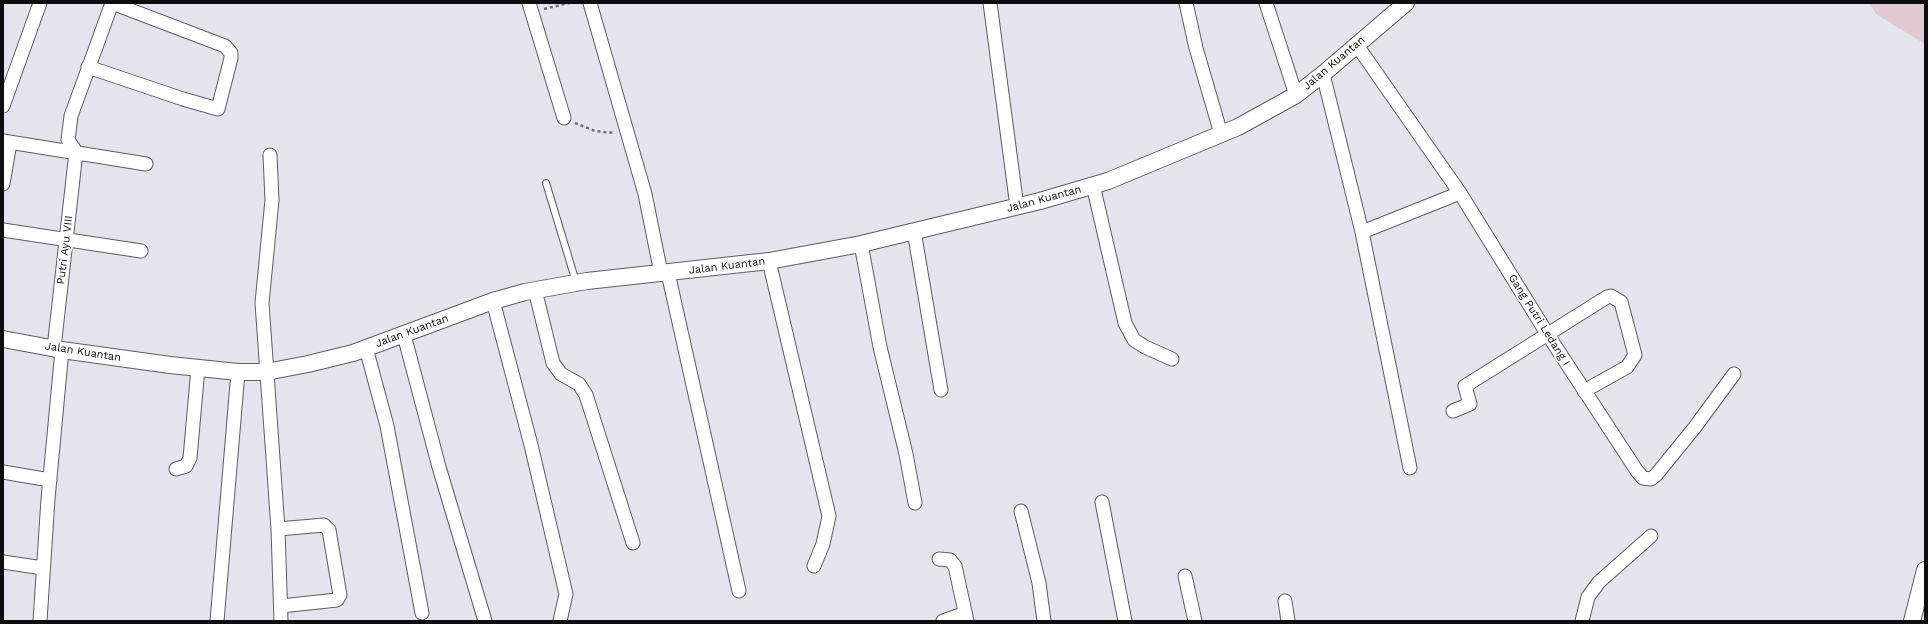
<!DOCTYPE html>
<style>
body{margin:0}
#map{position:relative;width:1928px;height:624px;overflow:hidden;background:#e5e3ec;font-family:"Work Sans",sans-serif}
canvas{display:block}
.frame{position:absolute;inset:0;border:4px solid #0e0d10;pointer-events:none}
</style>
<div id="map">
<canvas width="1928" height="624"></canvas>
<div class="frame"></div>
</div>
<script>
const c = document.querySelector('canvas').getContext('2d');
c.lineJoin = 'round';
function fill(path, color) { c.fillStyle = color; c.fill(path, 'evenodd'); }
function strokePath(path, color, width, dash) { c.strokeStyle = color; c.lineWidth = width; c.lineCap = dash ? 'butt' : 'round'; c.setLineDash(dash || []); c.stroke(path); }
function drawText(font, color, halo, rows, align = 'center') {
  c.font = font + ' "Work Sans",sans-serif'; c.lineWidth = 4; c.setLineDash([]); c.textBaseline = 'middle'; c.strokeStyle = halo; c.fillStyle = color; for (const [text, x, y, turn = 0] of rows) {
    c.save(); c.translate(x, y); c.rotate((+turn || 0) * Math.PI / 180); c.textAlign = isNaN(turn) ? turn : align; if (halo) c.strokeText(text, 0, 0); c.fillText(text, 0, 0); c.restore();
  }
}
fill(new Path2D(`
 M1870,3h55v41l-49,-30z`), '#e0c9d1');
const service = new Path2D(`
 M546,183l30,99`);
const minor = new Path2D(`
 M529,3l35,115
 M590,3l55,191 16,79
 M990,3l27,204
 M1186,3l10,45 25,86
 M1266,3l30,92
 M1356,44l104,149 88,142 89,136 6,7 8,1 5,-4 39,-48 39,-53
 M88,67l95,32 35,10 13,-51v-5l-6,-7 -113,-43
 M1323,74l39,158 48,236
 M3,106l37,-103
 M3,141l143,23
 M76,152l-8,-12 3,-24 41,-113
 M270,155l2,45 -10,103 16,226 3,92
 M3,184l7,-41
 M1093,185l32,138 9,17 11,7 27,12
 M3,230l138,21
 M914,231l27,159
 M1362,232l98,-39
 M861,244l19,103 26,107 9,49
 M769,261l60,255 -6,28 -9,22
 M668,273l71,318
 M535,290l18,73 8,11 18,10 7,11 47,148
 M493,301l38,144 35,149 -6,27
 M404,335l35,132 46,154
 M54,348l22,-196
 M366,348l21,78 35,187
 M1453,411l17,-7 -5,-18 142,-89 4,-1 10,6 14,53 -8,12 -43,24
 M176,469l10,-3 4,-8 8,-90
 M3,472l47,8
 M1102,502l23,119
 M1021,511l18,72 5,38
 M278,529l46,-4 5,5 11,65 -3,5 -56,6
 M939,559l11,1 5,6 12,55
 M3,562l40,6
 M1185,576l10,45
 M1285,601l3,20
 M40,621l8,-122 14,-149
 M217,621l21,-249
 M943,621l22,-8
 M1582,621l6,-24 11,-15 52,-46`);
const tertiary = new Path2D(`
 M3,339l59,11 108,15 68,7h28l42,-8 45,-11 140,-52 32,-9 62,-11 182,-20 92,-17 179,-43 68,-20 130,-54 58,-32 27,-21 83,-71
 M1912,621l13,-51`);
strokePath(service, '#5e5c63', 8);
strokePath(minor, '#5e5c63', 15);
strokePath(tertiary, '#5e5c63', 18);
strokePath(new Path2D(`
 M544,9l25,-6
 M575,123l20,8 19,2`), '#706e74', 2.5, [3, 3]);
strokePath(service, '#fff', 6);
strokePath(minor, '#fff', 13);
strokePath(tertiary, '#fff', 16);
drawText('11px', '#0e0d10', '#fff', [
 ["Jalan Kuantan",1334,63,-40],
 ["Jalan Kuantan",1044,199,-15],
 ["Putri Ayu VIII",65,250,-83],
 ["Jalan Kuantan",727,266,-7],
 ["Gang Putri Ledang I",1539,320,58],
 ["Jalan Kuantan",412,331,-20],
 ["Jalan Kuantan",83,352,9]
]);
</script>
